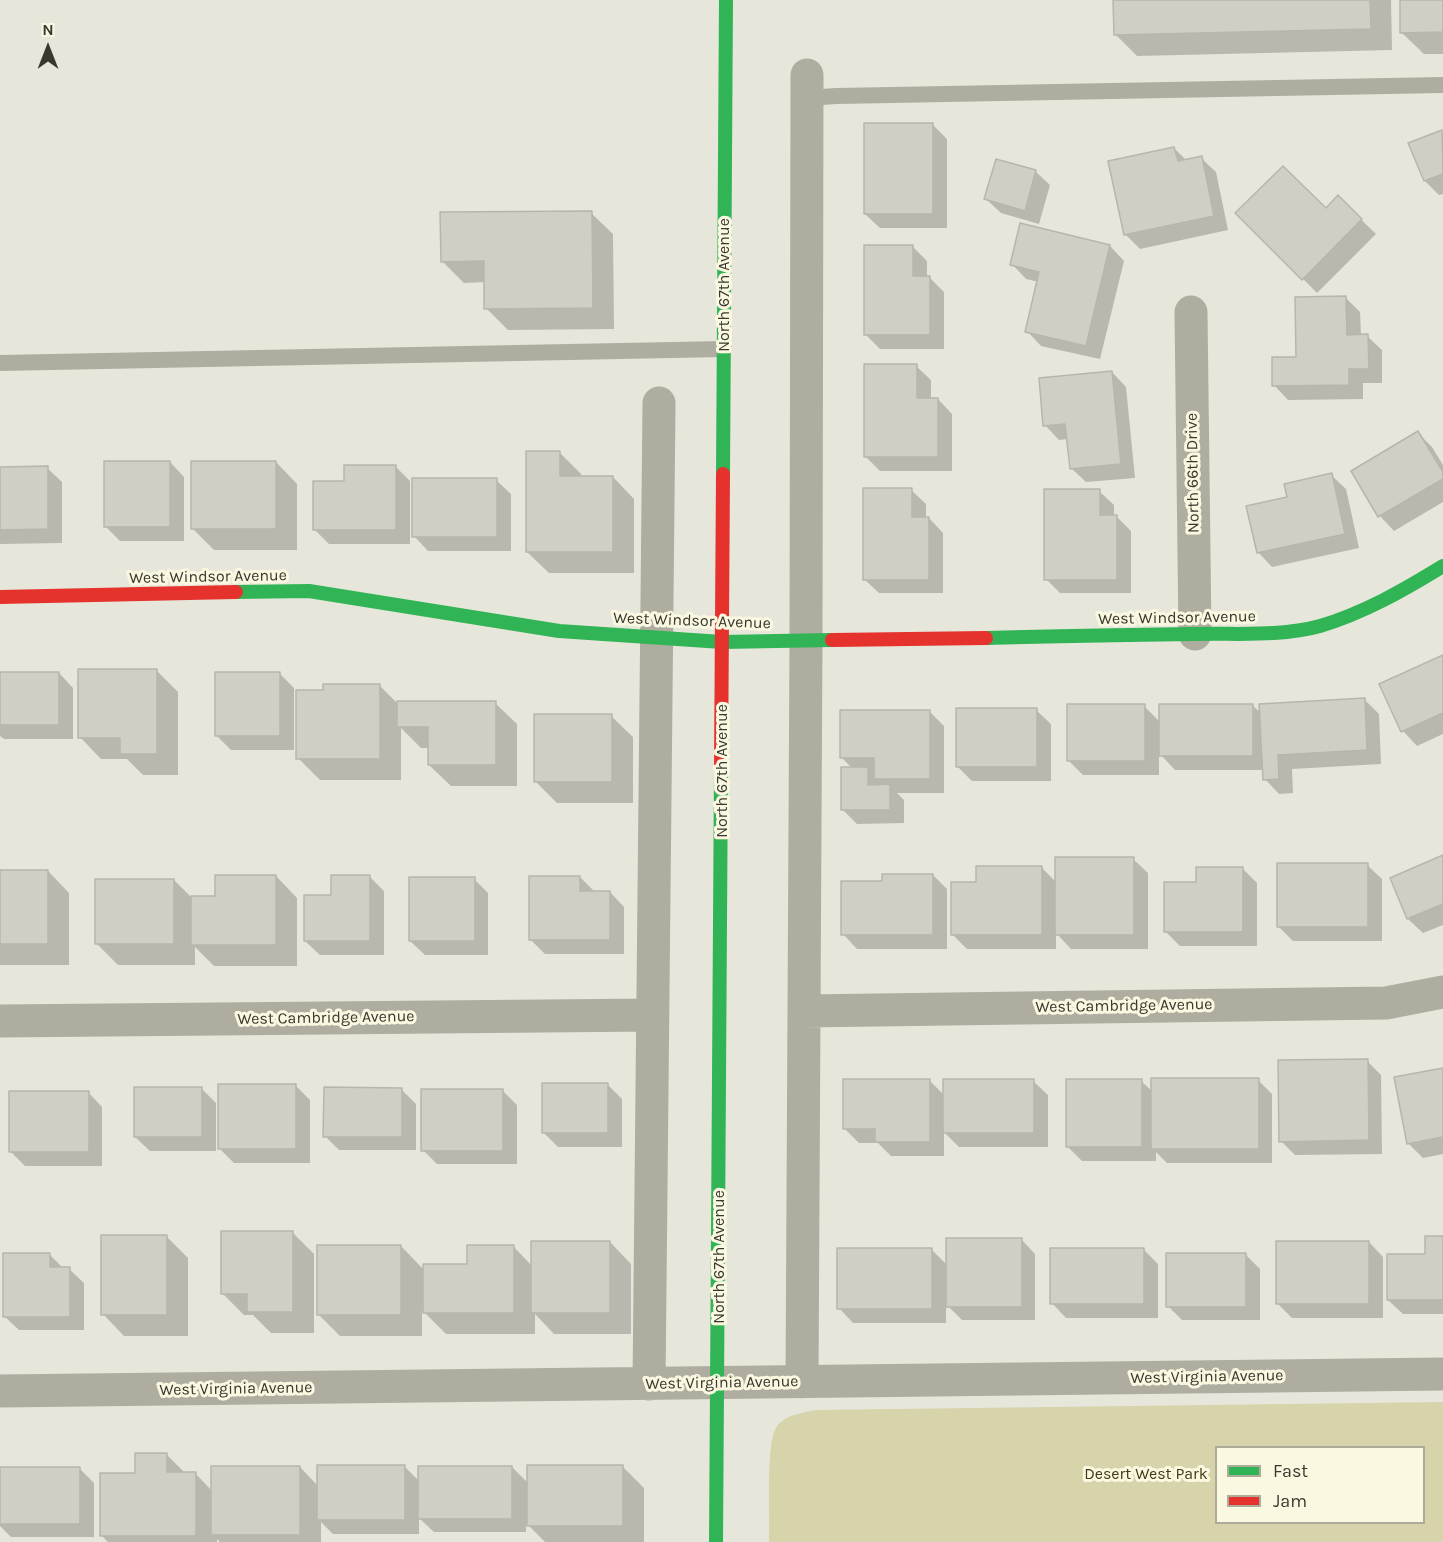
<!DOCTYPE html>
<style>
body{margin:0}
#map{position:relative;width:1443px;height:1542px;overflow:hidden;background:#e7e6da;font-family:Karla,sans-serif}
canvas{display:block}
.legend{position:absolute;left:1215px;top:1446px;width:210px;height:78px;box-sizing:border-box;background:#faf8e1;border:2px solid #adab9a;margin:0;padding:8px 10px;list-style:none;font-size:18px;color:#39382f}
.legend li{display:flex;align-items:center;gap:12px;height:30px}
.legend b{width:30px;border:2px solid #adab9a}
.north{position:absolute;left:18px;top:18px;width:60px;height:60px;-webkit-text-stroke:4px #faf8e1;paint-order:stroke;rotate:0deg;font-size:16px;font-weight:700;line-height:24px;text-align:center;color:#39382f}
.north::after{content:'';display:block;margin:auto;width:21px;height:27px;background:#39382f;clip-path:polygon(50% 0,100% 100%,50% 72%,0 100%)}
</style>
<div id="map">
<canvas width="1443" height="1542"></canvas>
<ul class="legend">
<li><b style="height:8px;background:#30b455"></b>Fast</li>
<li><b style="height:8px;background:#e5322d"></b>Jam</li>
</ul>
<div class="north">N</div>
</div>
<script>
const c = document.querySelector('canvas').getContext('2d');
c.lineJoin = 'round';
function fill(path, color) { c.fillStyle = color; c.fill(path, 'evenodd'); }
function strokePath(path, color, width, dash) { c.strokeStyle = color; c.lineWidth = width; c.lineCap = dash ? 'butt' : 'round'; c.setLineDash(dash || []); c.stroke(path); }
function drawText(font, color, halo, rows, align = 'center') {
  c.font = font + ' Karla,sans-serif'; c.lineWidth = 6; c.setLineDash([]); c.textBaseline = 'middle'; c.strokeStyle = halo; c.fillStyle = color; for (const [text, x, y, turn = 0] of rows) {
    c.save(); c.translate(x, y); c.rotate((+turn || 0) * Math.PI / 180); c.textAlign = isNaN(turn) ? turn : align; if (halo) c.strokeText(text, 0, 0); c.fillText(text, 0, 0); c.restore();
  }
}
fill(new Path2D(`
 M1443,1402v140h-674c1,-24 -3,-93 6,-112 7,-15 27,-17 41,-20zM1216,1448h208v74h-208z`), '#d7d3ab');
fill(new Path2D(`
 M1114,0h277l1,50 -255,6 -22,-22z
 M1401,0h42v54h-19l-22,-21z
 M933,125l14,14v89h-67l-15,-14z
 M1441,132l2,1v61l-4,1 -14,-14z
 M1174,148l13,13 14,-3 15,14 12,58 -88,19 -15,-15z
 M1035,171l15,14 -11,39 -38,-11 -15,-14z
 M1338,197l38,37 -59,59 -79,-80 88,-3z
 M591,213l22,21 1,95 -106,1 -22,-22v-26l-22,1 -22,-22z
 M912,246l15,15v17h3l14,14v57h-64l-15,-15z
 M1110,246l14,15 -24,98 -59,-13 -14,-15 12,-49 -13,-3 -14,-15z
 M1346,298l14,14 1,24h6l15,14v33h-19v16l-75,1 -14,-15z
 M916,366l15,14v19h7l14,15v57h-72l-15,-15z
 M1112,372l14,15 9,91 -49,4 -15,-14 -3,-29 -9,1 -14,-15z
 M1418,433l14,14 11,18v37l-49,29 -14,-15 -27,-44z
 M559,452l22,22v3h32l21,22v74h-85l-22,-21z
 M170,462l14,15v64h-64l-15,-15z
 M276,462l21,22v66h-83l-22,-22z
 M395,466l15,15v63h-81l-15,-15 32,-47z
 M0,468h47l15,14v61l-62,1z
 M1331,475l15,14 13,59 -87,19 -14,-15 31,-54z
 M496,480l15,14v57h-83l-14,-15z
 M911,490l15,14v14h3l14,15v60h-64l-15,-14z
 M1099,491l15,14v11h2l15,15v62h-71l-14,-14z
 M1443,657v77l-26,12 -14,-15 -22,-46z
 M156,670l22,22v83h-35l-16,-16h-26l-21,-22z
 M0,673h59l14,15v51h-69l-4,-3z
 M279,673l15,15v62h-63l-15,-15z
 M379,685l20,20 96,-2 22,21v62h-66l-22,-21v-17h-8l-20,-20v52h-81l-22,-22 27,-66z
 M1364,699l15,15 2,50 -89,5 1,24 -14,1 -14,-15 -1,-9h-89l-16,-17v22h-76l-15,-15 76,-54 16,16 93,-16 9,8z
 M1036,710l15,14v57h-79l-15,-15z
 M930,712l14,14v67h-47l7,7v23l-47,1 -14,-14 10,-41 -12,-12z
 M611,716l22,21v66h-76l-22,-22z
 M1443,857v68l-20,8 -15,-14 -16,-40z
 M1133,859l15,14v76h-77l-15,-16v16h-89l-15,-15 26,-50 63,-17 16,16z
 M1367,865l15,14v62h-89l-14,-14z
 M1243,869l14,14v63h-77l-14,-14 31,-48z
 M0,871h48l21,22v72h-69z
 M933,875l14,14v60h-90l-14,-15 40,-52z
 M276,876l21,22v68h-83l-19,-19v18h-77l-22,-22 78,-63 17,17h25z
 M369,876l15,15v64h-64l-15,-14 27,-45z
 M580,877l15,15h15l14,15v47h-79l-15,-15z
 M474,879l14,14v62h-63l-15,-14z
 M1367,1061l14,14 1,79 -87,1 -14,-14z
 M1443,1069v85l-20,4 -15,-15z
 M1258,1080l14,14v69h-105l-11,-11v9h-74l-14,-14 73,-66 12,11z
 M930,1081l15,15 88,-15 15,14v52h-89l-15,-15v24h-53l-13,-13h-19l-14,-14z
 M607,1084l15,15v48h-64l-14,-14z
 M296,1086l14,14v63h-76l-14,-14z
 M201,1088l15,15v48h-66l-15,-14z
 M401,1089l15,15v46h-77l-14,-14z
 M503,1091l14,14v59h-80l-14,-14z
 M88,1092l14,15v59h-77l-14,-14z
 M292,1232l22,22v79h-43l-18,-18h-9l-22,-22z
 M166,1236l22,22v78h-64l-21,-22z
 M1443,1237v77h-40l-15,-14z
 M1021,1239l14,15v66h-73l-16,-16v19h-93l-14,-15 92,-59 16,16z
 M610,1242l21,22v70h-77l-19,-20v20h-89l-24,-24v26h-82l-22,-22 83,-68 23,24 44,-5 45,-19 19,20z
 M1369,1242l14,15v61h-91l-15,-15z
 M1143,1249l15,15v54h-92l-14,-15z
 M49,1254l15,15h5l15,14v47h-65l-15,-14z
 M1245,1254l15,15v51h-78l-14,-14z
 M166,1454l19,19h10l17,18 88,-24 18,19 86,-20 15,15 93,-14 17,17 93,-18 22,22v54h-99l-19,-19v9h-92l-15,-14v16h-86l-12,-12v20h-101l-3,-3v3h-109l-7,-7 36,-60z
 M0,1468h79l15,15v54h-83l-11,-11z`), '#0003');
const building = new Path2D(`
 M1113,0h257l1,29 -257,6z
 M1400,0h43v32l-43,1z
 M864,123h69v91h-69z
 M1442,130l1,44 -19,7 -16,-38z
 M1174,147l4,14 24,-5 12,60 -90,19 -16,-74z
 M996,159l40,11 -11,41 -41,-12z
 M1283,166l43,42 12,-13 24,24 -60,61 -67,-67z
 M592,211l1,97 -109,1v-48l-43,1 -1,-50z
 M1020,223l90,22 -24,101 -61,-14 14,-60 -29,-7z
 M864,245h49v31h17v59h-66z
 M1346,296l1,39 21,-1 1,35h-20v16l-77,1v-29h24l-1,-60z
 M864,364h53v34h21v59h-74z
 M1112,371l9,93 -51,5 -5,-45 -22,2 -4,-48z
 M1418,431l25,41v7l-65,38 -27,-46z
 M526,451h34v25h53v76h-87z
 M104,461h66v66h-66z
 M191,461h85v68h-85z
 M344,465h52v65h-83v-49h31z
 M48,466v63l-48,1v-63z
 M1332,473l13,61 -88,19 -11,-47 41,-9 -3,-13z
 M412,478h85v59h-85z
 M863,488h49v29h17v63h-66z
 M1044,489h56v26h17v65h-73z
 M1443,655v58l-42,19 -22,-48z
 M78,669h79v85h-37v-16h-42z
 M0,672h59v53h-59z
 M215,672h65v64h-65z
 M323,684h57v75h-84v-69h27z
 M1365,698l2,52 -89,5 1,24 -16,1 -4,-76z
 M397,701h99v64h-68v-38h-31z
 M1067,704h78v57h-78z
 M1159,704h94v52h-94z
 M956,708h81v59h-81z
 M840,710h90v69h-56v-21h-34z
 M534,714h78v68h-78z
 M841,767h27v18l22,-1v26h-49z
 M1443,855v49l-36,15 -17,-41z
 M1055,857h79v78h-79z
 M1277,863h91v64h-91z
 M976,866h66v69h-91v-53h25z
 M1196,867h47v65h-79v-50h32z
 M0,870h48v74h-48z
 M882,874h51v61h-92v-54h41z
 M215,875h61v70h-85v-49h24z
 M331,875h39v66h-66v-46h27z
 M529,876h51v15h30v49h-81z
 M409,877h66v64h-66z
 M95,879h79v65h-79z
 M1368,1059l1,81 -90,2 -1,-82z
 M1443,1068v69l-36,7 -13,-67z
 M1151,1078h108v71h-108z
 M843,1079h87v63h-55v-13h-32z
 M943,1079h91v54h-91z
 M1066,1079h76v68h-76z
 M542,1083h66v50h-66z
 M218,1084h78v65h-78z
 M134,1087h68v50h-68z
 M324,1087l78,1v49h-79z
 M421,1089h82v62h-82z
 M9,1091h80v61h-80z
 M221,1231h72v81h-46v-18h-26z
 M101,1235h66v80h-66z
 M1425,1236h18v64h-56v-46h38z
 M946,1238h76v69h-76z
 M531,1241h79v72h-79z
 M1276,1241h93v63h-93z
 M317,1245h84v70h-84z
 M467,1245h47v68h-91v-49h44z
 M837,1248h95v61h-95z
 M1050,1248h94v56h-94z
 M3,1253h47v14h20v50h-67z
 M1166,1253h80v54h-80z
 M135,1453h32v19h29v64h-96v-63h35z
 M317,1465h88v55h-88z
 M527,1465h96v61h-96z
 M211,1466h89v69h-89z
 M418,1466h94v53h-94z
 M0,1467h80v57h-80z`);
fill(building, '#d0cfc6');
strokePath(building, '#b7b6ac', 1.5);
strokePath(new Path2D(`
 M807,98l29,-2 607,-11
 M0,363l724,-14`), '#aeada0', 16);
strokePath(new Path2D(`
 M1191,312l4,322
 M804,1011l582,-8 57,-11
 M0,1021l652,-6
 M802,1382l4,-742 1,-565
 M649,1384l10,-981
 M0,1391l1443,-17`), '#aeada0', 33);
strokePath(new Path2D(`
 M723,474l3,-474
 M236,592l73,-1 250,40 163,11 110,-2
 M986,638c70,-2 141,-3 211,-4 40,-1 83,3 123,-8 44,-13 84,-36 123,-60
 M716,1542l5,-775`), '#30b455', 14);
strokePath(new Path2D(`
 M0,597l236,-5
 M832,640l154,-2
 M721,767l2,-293`), '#e5322d', 14);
drawText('16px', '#39382f', '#faf8e1', [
 ["North 67th Avenue",724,285,-90],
 ["North 66th Drive",1193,473,-91],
 ["West Windsor Avenue",208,577,-1],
 ["West Windsor Avenue",1177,618,-1],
 ["West Windsor Avenue",692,621,2],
 ["North 67th Avenue",722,771,-90],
 ["West Cambridge Avenue",1124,1006,-1],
 ["West Cambridge Avenue",326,1018,-1],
 ["North 67th Avenue",719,1257,-90],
 ["West Virginia Avenue",1207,1377,-1],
 ["West Virginia Avenue",722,1383,-1],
 ["West Virginia Avenue",236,1389,-1]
]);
drawText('16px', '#403b14', '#faf8e1', [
 ["Desert West Park",1146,1474]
]);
</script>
